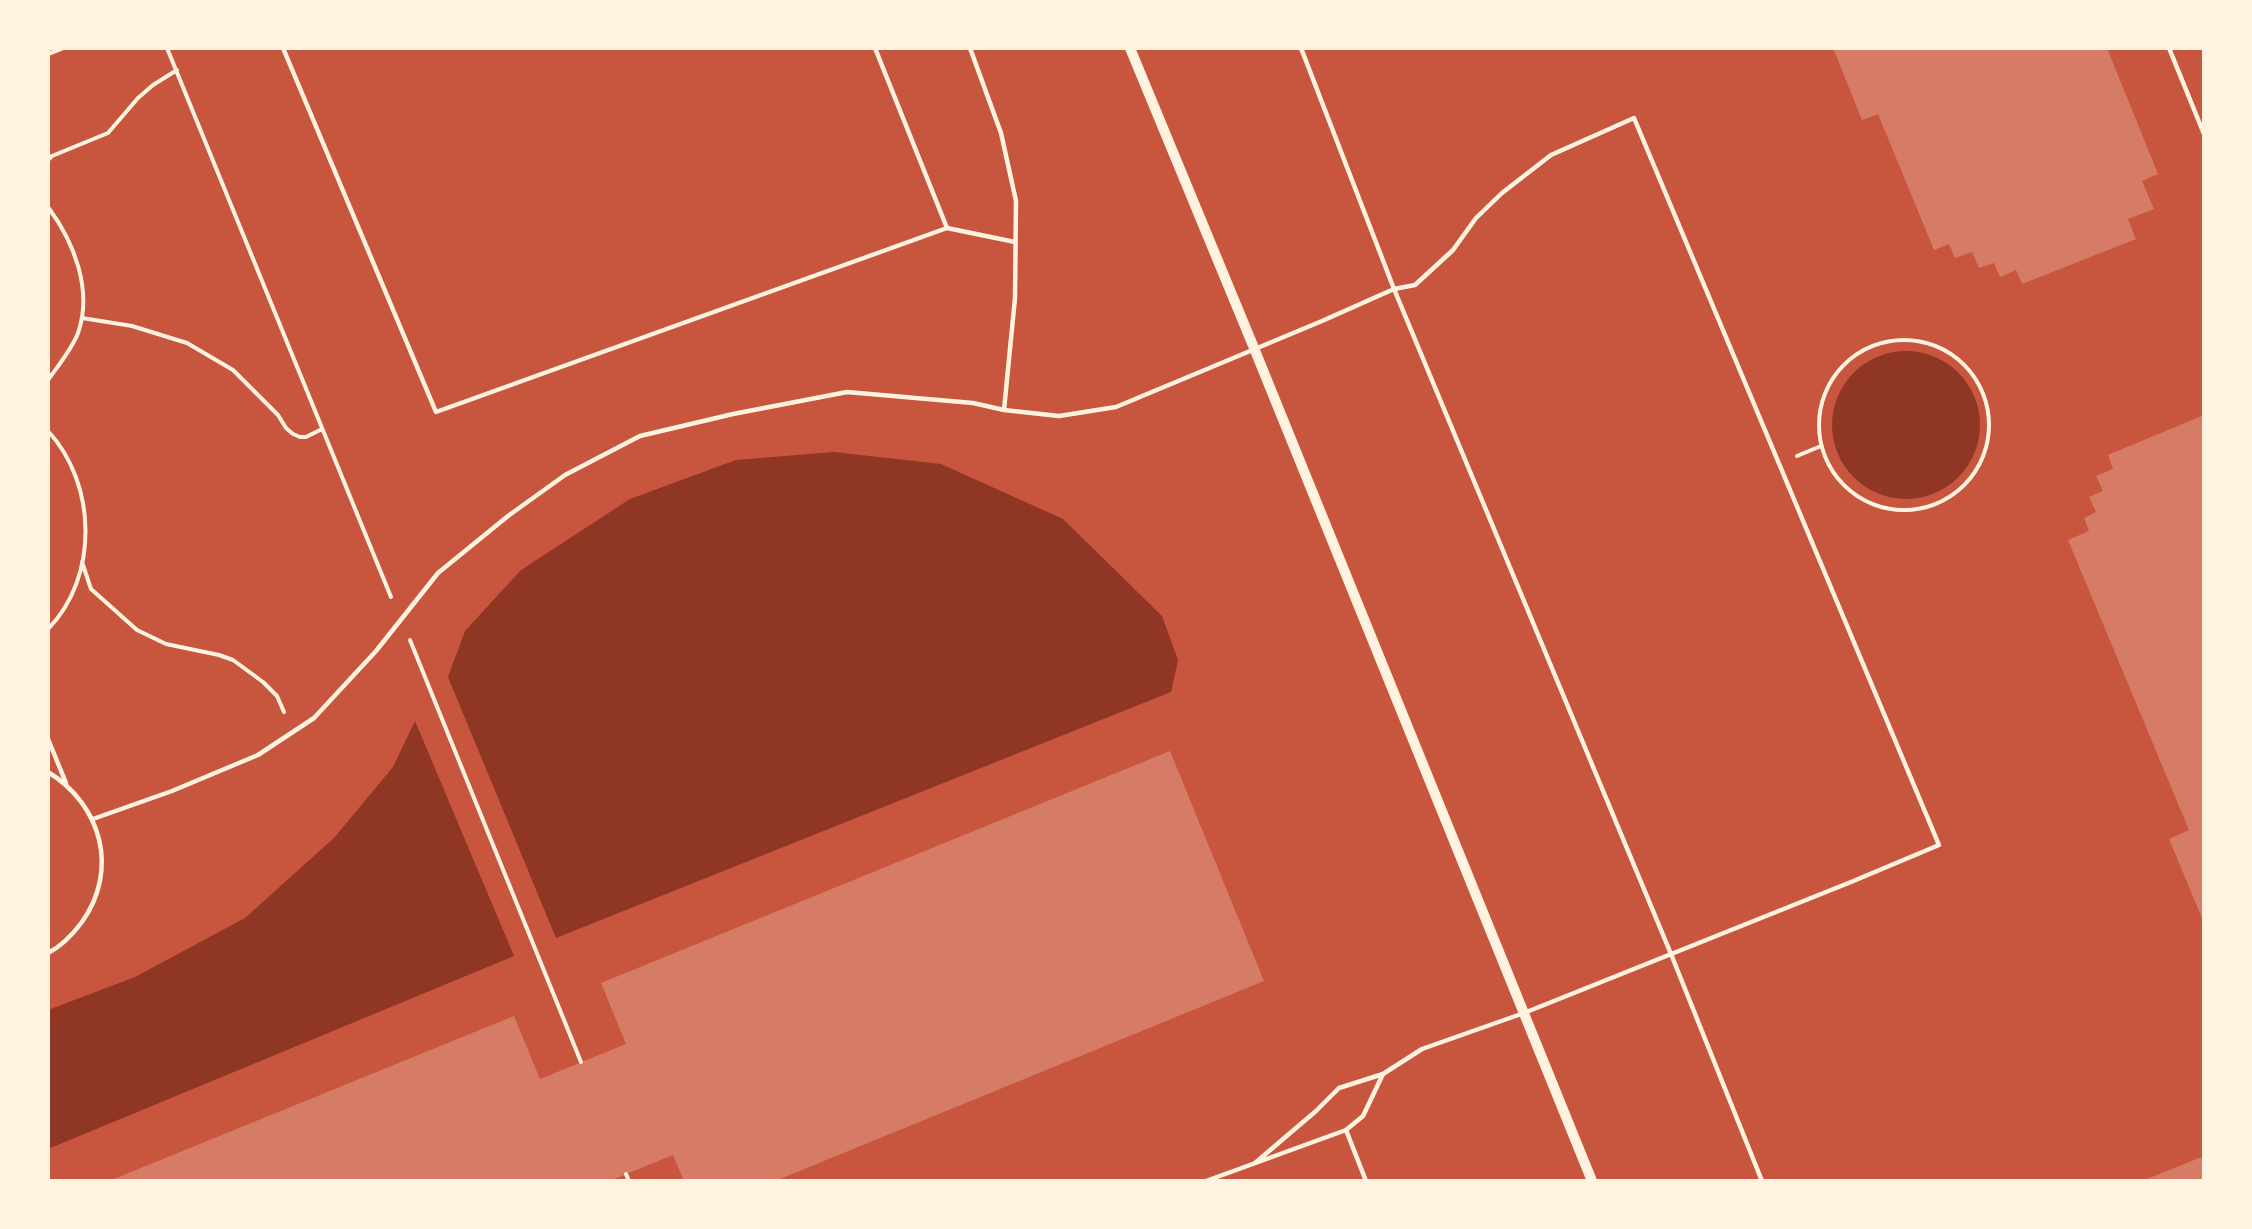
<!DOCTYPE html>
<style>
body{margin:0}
#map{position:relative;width:2252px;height:1229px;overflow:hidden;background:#c8553d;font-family:"PT Serif",serif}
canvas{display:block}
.frame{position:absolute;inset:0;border:50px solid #fff3e0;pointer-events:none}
</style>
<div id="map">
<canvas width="2252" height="1229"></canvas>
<div class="frame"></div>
</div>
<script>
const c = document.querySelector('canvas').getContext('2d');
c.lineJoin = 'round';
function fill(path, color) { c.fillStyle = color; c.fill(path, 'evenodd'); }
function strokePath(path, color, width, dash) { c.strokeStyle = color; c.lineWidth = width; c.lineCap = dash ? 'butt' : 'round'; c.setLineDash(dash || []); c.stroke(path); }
fill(new Path2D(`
 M1832 425a74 74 0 1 1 148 0a74 74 0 1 1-148 0Z
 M834,452l107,12 122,55 99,97 16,44 -7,32 -615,246 -108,-261 17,-46 56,-61 109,-71 106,-39z
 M415,721l99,235 -466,193v-139l87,-33 110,-59 89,-80 59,-71z`), '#8f3625');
fill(new Path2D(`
 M1833,48h274l51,126 -16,7 12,28 -26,10 8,20 -114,45 -6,-14 -16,7 -6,-14 -15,5 -7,-16 -17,6 -6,-14 -15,6 -56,-136 -16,6z
 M2204,415v508l-35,-84 20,-9 -121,-290 21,-9 -5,-13 12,-6 -7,-15 14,-6 -7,-15 17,-7 -5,-14z
 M1170,751l94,230 -489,200h-91l-11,-26 -64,26h-500l405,-165 26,63 86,-35 -25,-61z
 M2204,1156v25h-62z`), '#d67c66');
strokePath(new Path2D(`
 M167,48l224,549
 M48,160l4,-4 56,-23 30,-35 15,-13 24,-15
 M48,207c26,35 45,83 30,126 -6,16 -20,33 -30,47
 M82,318l50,8 55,17 46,27 45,45 8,13 7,6 7,3h6l16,-8
 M1819 425a85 85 0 1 1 170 0a85 85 0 1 1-170 0Z
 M48,431c49,53 51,146 0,198
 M1797,456l24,-10
 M82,562l9,27 46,41 29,14 53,11 14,5 30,22 14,14 7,16
 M410,640l171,422
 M626,1174l3,7`), '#fff3e0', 4);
strokePath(new Path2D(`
 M283,48l153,364 511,-184 68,14
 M875,48l72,180
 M970,48l31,85 15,68 -1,97 -11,112
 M1301,48l93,241 277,665 91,227
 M2169,48l35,86
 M48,54l15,-6
 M48,739l18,44
 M48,772c54,33 71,98 34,150 -9,12 -20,24 -34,31
 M93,819l79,-28 86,-36 56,-37 62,-67 62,-78 70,-57 57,-41 75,-39 93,-22 114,-22 126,11 31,7 55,6 57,-9 206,-86 72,-32 21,-4 38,-35 23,-32 26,-25 49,-38 83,-37 305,727 -88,37 -327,131 -102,36 -39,25 -44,14 -23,23 -61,52
 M1346,1130l20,51
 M1206,1181l140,-51 17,-14 20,-42`), '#fff3e0', 4.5);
strokePath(new Path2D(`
 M1130,48l124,300 338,833`), '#fff3e0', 10);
</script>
